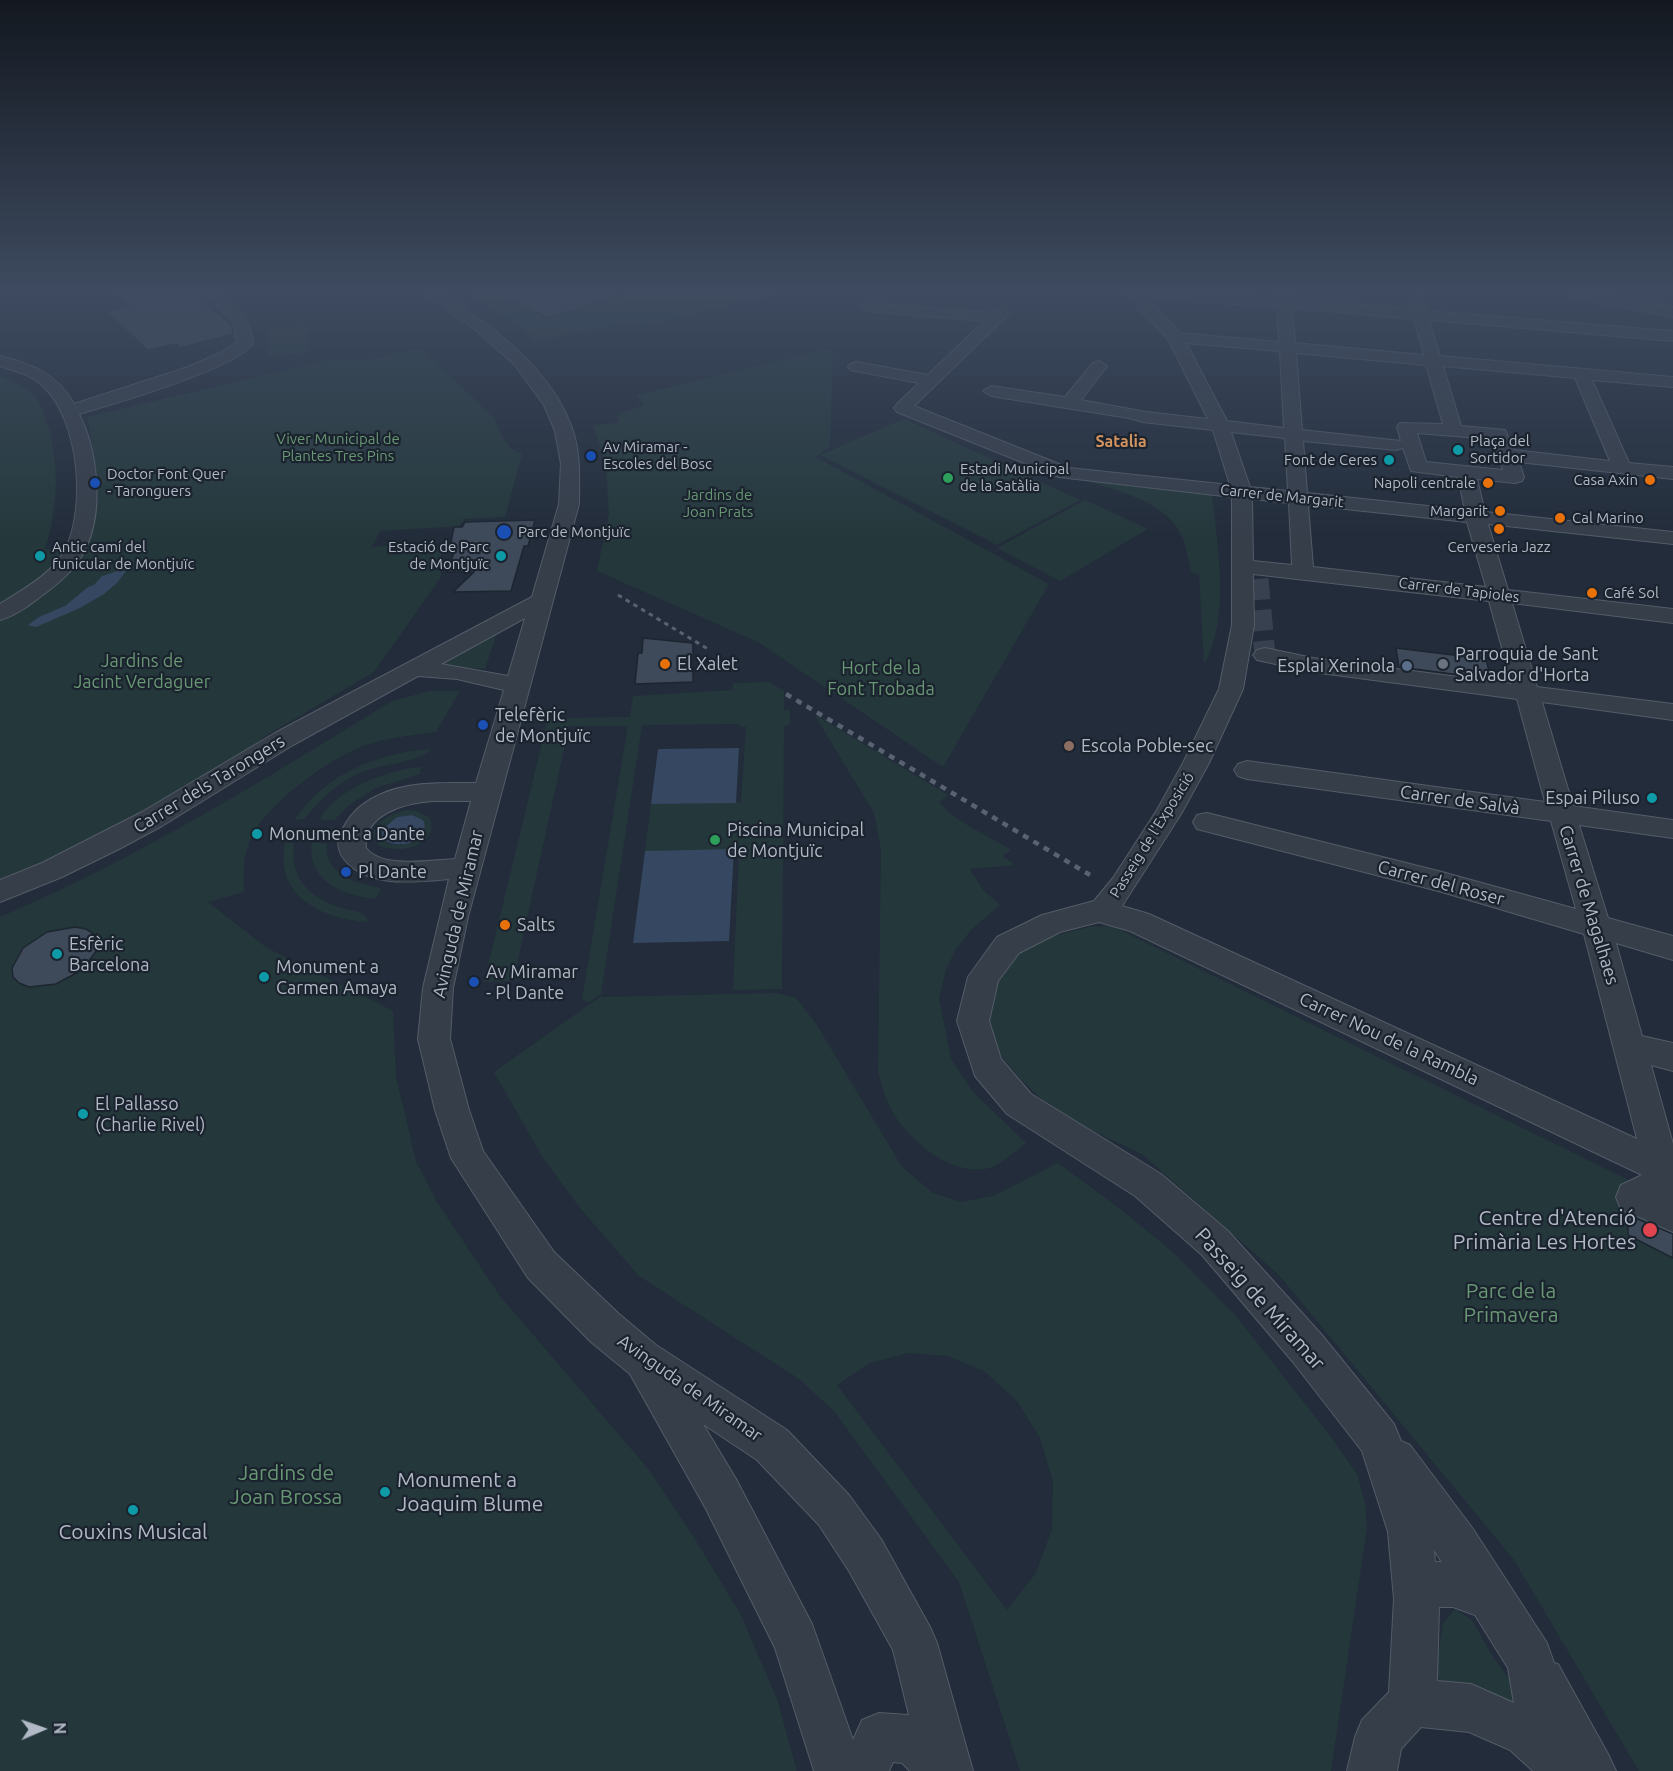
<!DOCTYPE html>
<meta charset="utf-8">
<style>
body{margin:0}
#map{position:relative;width:1673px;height:1771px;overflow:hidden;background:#222c3a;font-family:Ubuntu,sans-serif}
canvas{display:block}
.north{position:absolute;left:12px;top:1699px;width:60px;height:60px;-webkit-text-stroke:4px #1b232f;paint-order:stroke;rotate:88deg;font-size:16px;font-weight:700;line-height:24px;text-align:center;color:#b1b9c6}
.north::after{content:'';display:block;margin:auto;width:21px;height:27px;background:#b1b9c6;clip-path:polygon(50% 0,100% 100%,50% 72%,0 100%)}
</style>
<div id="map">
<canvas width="1673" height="1771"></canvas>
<div class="north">N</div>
</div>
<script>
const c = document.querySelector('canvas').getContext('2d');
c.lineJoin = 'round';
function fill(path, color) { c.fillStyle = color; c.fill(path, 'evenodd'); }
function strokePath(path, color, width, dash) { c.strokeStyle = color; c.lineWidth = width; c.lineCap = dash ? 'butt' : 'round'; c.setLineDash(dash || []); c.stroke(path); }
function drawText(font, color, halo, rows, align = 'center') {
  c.font = font + ' Ubuntu,sans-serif'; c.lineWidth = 4.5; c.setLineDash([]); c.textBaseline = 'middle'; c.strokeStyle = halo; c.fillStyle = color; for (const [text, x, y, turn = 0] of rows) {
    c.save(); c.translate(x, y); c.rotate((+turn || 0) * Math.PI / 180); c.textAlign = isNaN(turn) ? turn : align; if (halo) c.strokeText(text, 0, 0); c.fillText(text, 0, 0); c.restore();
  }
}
fill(new Path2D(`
 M467,294h59l-14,3 -4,6 6,3h14l20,12 62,-20 5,3 11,-7h152l-132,32 -22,-2 -89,16 -11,-11z
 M307,325l1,27 -40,5v-28z
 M833,348l-3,99 -14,10 233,127 -106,183 -185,-125 -161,-71 12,-57 -3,-49 -13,-39 26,-4 -1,-8 26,-9 -7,-10z
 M415,350h7l72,68 8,19 8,11 12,6 -17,63 -41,2 -4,7 -80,5 -8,16 33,-3v5l36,-2v30l-67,95 -112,66 -7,9 -131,79 -77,37 -47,19v-506c13,6 31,12 38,25 3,4 5,12 7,17 16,42 13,88 0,131l39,-1c20,-35 11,-93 3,-131l243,-57h37z
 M904,419l176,81 -83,45 -177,-90z
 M1085,480l127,14c5,50 19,125 -8,170l-5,-90 -8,-2c-3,-11 -4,-23 -8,-33 -15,-38 -63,-47 -98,-59z
 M1085,500l63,29 -88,52 -63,-33z
 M497,633l-12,36 -46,-4 21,-15z
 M769,682l15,9v19h6v15l-6,1 -2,263 -49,1 6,-140 -94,1 6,-47 90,-2 5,-75 -7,-1v-2l-97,1 -41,269 -13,9 -6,-4 46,-273h-59l-54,248 -7,7 -24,1 64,-264 82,-1 3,-21 100,-6v-7z
 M429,691h31l-24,41c-24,3 -50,6 -73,14 -34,13 -92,55 -110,88 -10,18 -10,39 -9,58l-36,10 59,46 126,63 3,66 20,84 21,41 63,94 149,174 44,66 47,77 37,86 20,72h-797v-854c138,-59 264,-137 392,-216z
 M814,714l134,81 -9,7c17,21 49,33 72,48l-8,6 12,9 -45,4 13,21 17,15 -29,25 -15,19 -10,20 -7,29 12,61 22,33 53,51c-10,7 -23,20 -34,24 -35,12 -76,-21 -95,-48 -10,-15 -15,-30 -19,-48l3,-222 -7,-36z
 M431,749c-10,13 -49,15 -66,22 -26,10 -43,27 -61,48l-9,1c27,-45 85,-68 136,-71z
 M421,767l-1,7 -44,14 -24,15 -18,17h-14c13,-31 71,-51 101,-53z
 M408,810l9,1 13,7c10,29 -34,37 -52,27l-5,-12c6,-15 20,-20 35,-23zM412,815l11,5 2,10c-8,13 -24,18 -39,13l11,-26z
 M312,842l15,2c-4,30 30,40 54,44l-5,11c-32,-3 -70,-18 -64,-57z
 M285,843h9c-5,35 15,55 48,65 10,3 18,2 25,10v4c-45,-3 -93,-26 -82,-79z
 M1112,926l561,276v569h-34l-125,-211 -235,-285 -137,-121 -83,-39 -38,-35 -27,-34 -6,-35 6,-28 23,-29 33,-17 39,-10z
 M776,993l20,5 19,24 87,145 31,26 28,9 32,-6 65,-33 65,48 52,43 61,62 92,117 29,41 8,28 2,26 -36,243h-311l-61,-189 -125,-171 -35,-32 -160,-103 -59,-68 -37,-50 -49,-86 106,-75zM908,1353l40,3 37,16 32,29 23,37 13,44 -1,47 -16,44 -29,37 -170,-225 33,-22z
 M1455,1609l17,11 21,37 23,31v12l-14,3 -62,-21 -4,-13 7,-46z`), '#24383b');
fill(new Path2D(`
 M121,570l5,1 -9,12 -13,11 -24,14 -44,19 -8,-2 11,-8 26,-11 23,-19 6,-2 8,-9z
 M739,748l-3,55 -85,1 7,-55z
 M412,815l11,5c10,22 -27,31 -40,19l-2,-8 16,-14z
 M734,849l-5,92 -96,2 12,-92z`), '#364761');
const building = new Path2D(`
 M116,294h76l39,30 2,10 -53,14 -3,-4 -30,6 -41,-39 23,-5z
 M500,294h111v4l-63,20z
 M535,520l-7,26h-4l-13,45 -58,1 21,-20h-27l9,-25h-6l4,-20h8l3,-5z
 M643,638l50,5v39l-58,2 3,-31h4z
 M1396,648l90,11 5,20 -92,-12z
 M75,927l11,2 8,5 4,7 -1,9 -15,20 -26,14 -27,3 -10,-4 -6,-6 -1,-9 11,-20 24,-16z
 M1628,1215l45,19v24l-45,-23z`);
fill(building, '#3e4a59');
strokePath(building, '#1d2531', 1.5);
strokePath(new Path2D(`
 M1258,579l7,76`), '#37414f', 21, [21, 10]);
const minor = new Path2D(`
 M205,294h16c17,14 31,26 32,50 -19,25 -139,60 -174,70 19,37 25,98 6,136 -10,20 -27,34 -45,47 -12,9 -25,19 -40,23v-16c22,-14 54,-31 66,-56 20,-43 13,-125 -21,-160 -12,-13 -30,-17 -45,-22v-10c32,8 58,18 74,48l114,-37 32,-14 17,-11 -4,-21z
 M424,294c5,0 13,-1 18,0 9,4 19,12 27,18 43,29 87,68 104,119 8,25 6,48 6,73l-111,413 -15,71 -3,51 19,71 14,41 71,101 65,62 37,31 131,85 62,65 32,44 49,88 7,16 36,128h-63l-8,-8 -9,-1 -4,9h-75l-39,-123 -69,-139 -76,-135 -39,-32 -63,-64 -77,-120 -16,-48 -17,-71 5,-51 26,-109c-33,3 -86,10 -107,-23 -4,-7 -5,-14 -2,-21 7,-18 20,-31 37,-39 30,-15 67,-13 99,-13l28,-93 -47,-11 -39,-3 -125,69 -131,81 -43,23 -57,28 -62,25v-22l42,-17 100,-51 133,-79 257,-136 27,-93 2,-40 -6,-33 -11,-26 -30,-41 -42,-37zM525,618l-17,58 -67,-12zM432,801h39l-16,58c-24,1 -73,10 -89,-11 -3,-34 39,-45 66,-47zM703,1424l54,36 62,65 30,46 44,79 16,65 -30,-2 -17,7 -9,20 -41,-116 -76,-145z
 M1126,294h88l63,4v-4h14l1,5 119,10 -2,-9 7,-4 5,1 6,14 246,20v10l-244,-21 11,36 233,21v10l-81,-7 37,83 44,4v12l-154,-17 5,15 -2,4 -7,2 -38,-4 8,33 188,20v12l-185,-20 20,66 165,19v14l-161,-20 25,84 136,17v16l-131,-18 31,104 100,14v18l-94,-13 29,93 65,18v24l-57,-17 26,93 31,7v28l-22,-6 22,79v88l-52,-23 -5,-12 5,-12 21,-10 -512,-244 -31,-9 -39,10 -41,21 -21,28 -9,40 12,38 30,35 130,80 67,57 93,103 73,90 7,17 9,4 63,84 74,114 7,20 4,1 50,90 8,17h-83l-23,-21 -41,-18 -48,-5 -20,22 -4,22h-50l8,-34 7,-17 27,-28 5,-93 -6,-67 -26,-81 -69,-89 -91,-107 -67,-59 -128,-82 -32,-38 -18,-55 11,-44 29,-40 45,-22 52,-14 19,-23 44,-68 26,-47 36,-74 13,-64v-128l-173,-20 -162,-65 -3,-4 3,-4 22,-21 -69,-13 -2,-3 2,-3 6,-2 72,13 56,-54 -119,-10 -7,-4 7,-4 128,10 8,-4 8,5 -95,92 155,62 161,17 -17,-55 -70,-8 -14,-4 -138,-22 -8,-5 8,-5 74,11 28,-34 6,-2 8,5 -26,34 65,12 62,7 -40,-80zM1147,298l130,9 2,35 -99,-9zM1292,308l122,11 10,36 -129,-12zM1186,343l94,8 4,77 -57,-7zM1296,353l130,12 17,59 -43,-1 -3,4 4,14 -99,-11zM1443,366l132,12 35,83 -96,-11 -9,-20 -44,-4zM1231,432l54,6 3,53 -38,-4zM1417,433l75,6 11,31 -77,-8zM1303,441l93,9 7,-2 8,23 47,6 7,33 -158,-17zM1252,499l37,4 3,62 -39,-4zM1308,505l159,17 19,65 -173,-20zM1253,574l236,27 23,83 -199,-26 -48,-10 -8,2 -4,5 4,5 56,12 204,27 28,103 -298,-41 -9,3 -4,6 4,6 9,3 304,42 25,88 -134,-37 -235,-59 -10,2 -4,7 4,7 245,63 142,42 53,205 -488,-225 -27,-8 59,-92 28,-51 34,-74 11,-64zM1434,1550l7,11 1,1h-7zM1439,1607h14l22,8 33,53 6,35 -43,-19 -34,-3z
 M1569,294h31l73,13v10l-97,-19z`);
strokePath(minor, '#545c68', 2);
fill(minor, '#363e4a');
strokePath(new Path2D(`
 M618,595l90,54`), '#586271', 3, [4.5, 4.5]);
strokePath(new Path2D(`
 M786,694l304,181`), '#586271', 4.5, [6, 6]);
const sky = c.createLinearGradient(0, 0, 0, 542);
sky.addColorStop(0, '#131820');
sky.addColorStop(0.54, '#3e4b60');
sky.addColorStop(1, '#3e4b6000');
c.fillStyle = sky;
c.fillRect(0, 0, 1673, 542);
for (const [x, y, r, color] of [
 [1458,450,6,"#0f9aa8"],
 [591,456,6,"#1a4fb4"],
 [1389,460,6,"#0f9aa8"],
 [948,478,6,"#2e9e5b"],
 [1650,480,6,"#e8710a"],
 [95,483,6,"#1a4fb4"],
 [1488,483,6,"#e8710a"],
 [1500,511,6,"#e8710a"],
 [1560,518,6,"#e8710a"],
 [1499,529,6,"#e8710a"],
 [504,532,8,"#1a4fb4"],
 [40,556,6,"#0f9aa8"],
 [501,556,6,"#0f9aa8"],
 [1592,593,6,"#e8710a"],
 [665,664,6,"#e8710a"],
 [1443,664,6,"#6b7280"],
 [1407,666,6,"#5c6f8a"],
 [483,725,6,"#1a4fb4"],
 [1069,746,6,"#8d6e63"],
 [1652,798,6,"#0f9aa8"],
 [257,834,6,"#0f9aa8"],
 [715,840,6,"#2e9e5b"],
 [346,872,6,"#1a4fb4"],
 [505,925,6,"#e8710a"],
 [57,954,6,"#0f9aa8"],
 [264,977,6,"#0f9aa8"],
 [474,982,6,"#1a4fb4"],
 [83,1114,6,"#0f9aa8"],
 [1650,1230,8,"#e0444e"],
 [385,1492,6,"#0f9aa8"],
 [133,1510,6,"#0f9aa8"]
]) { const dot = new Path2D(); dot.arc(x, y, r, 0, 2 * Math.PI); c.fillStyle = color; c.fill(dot); strokePath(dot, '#1b232f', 2); }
drawText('15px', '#689773', '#1b232f', [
 ["Viver Municipal de",338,439],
 ["Plantes Tres Pins",338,456],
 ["Jardins de",718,495],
 ["Joan Prats",718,512]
]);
drawText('15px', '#b1b9c6', '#1b232f', [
 ["Plaça del",1470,441],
 ["Sortidor",1470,458],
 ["Av Miramar -",603,447],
 ["Escoles del Bosc",603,464],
 ["Font de Ceres",1377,460,"right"],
 ["Estadi Municipal",960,469],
 ["de la Satàlia",960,486],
 ["Doctor Font Quer",107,474],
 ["- Taronguers",107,491],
 ["Casa Axin",1638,480,"right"],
 ["Napoli centrale",1476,483,"right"],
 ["Margarit",1488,511,"right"],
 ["Cal Marino",1572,518],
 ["Parc de Montjuïc",518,532],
 ["Antic camí del",52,547],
 ["funicular de Montjuïc",52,564],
 ["Estació de Parc",489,547,"right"],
 ["de Montjuïc",489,564,"right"],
 ["Cerveseria Jazz",1499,547,"center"],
 ["Café Sol",1604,593]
], 'left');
drawText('15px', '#b1b9c6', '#1b232f', [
 ["Carrer de Margarit",1282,496,6],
 ["Carrer de Tapioles",1459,590,7],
 ["Passeig de l'Exposició",1152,835,-58]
]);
drawText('bold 16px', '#d3935f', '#1b232f', [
 ["Satalia",1121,442]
]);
drawText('18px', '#b1b9c6', '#1b232f', [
 ["Parroquia de Sant",1455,654],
 ["Salvador d'Horta",1455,675],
 ["El Xalet",677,664],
 ["Esplai Xerinola",1395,666,"right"],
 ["Telefèric",495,715],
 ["de Montjuïc",495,736],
 ["Escola Poble-sec",1081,746],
 ["Espai Piluso",1640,798,"right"],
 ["Piscina Municipal",727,830],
 ["de Montjuïc",727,851],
 ["Monument a Dante",269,834],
 ["Pl Dante",358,872],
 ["Salts",517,925],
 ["Esfèric",69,944],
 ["Barcelona",69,965],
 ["Monument a",276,967],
 ["Carmen Amaya",276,988],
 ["Av Miramar",486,972],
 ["- Pl Dante",486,993],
 ["El Pallasso",95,1104],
 ["(Charlie Rivel)",95,1125]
], 'left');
drawText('18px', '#689773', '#1b232f', [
 ["Jardins de",142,661],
 ["Jacint Verdaguer",142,682],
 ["Hort de la",881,668],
 ["Font Trobada",881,689]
]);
drawText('18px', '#b1b9c6', '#1b232f', [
 ["Carrer dels Tarongers",209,784,-31],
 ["Carrer de Salvà",1460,800,8],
 ["Carrer del Roser",1441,883,15],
 ["Carrer de Magalhaes",1589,905,73],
 ["Avinguda de Miramar",458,914,-77],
 ["Carrer Nou de la Rambla",1389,1039,25],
 ["Avinguda de Miramar",690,1388,35]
]);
drawText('21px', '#b1b9c6', '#1b232f', [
 ["Centre d'Atenció",1636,1218],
 ["Primària Les Hortes",1636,1242],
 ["Monument a",397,1480,"left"],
 ["Joaquim Blume",397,1504,"left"],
 ["Couxins Musical",133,1532,"center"]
], 'right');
drawText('21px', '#689773', '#1b232f', [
 ["Parc de la",1511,1291],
 ["Primavera",1511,1315],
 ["Jardins de",286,1473],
 ["Joan Brossa",286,1497]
]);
drawText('21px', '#b1b9c6', '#1b232f', [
 ["Passeig de Miramar",1260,1299,48]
]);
</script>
